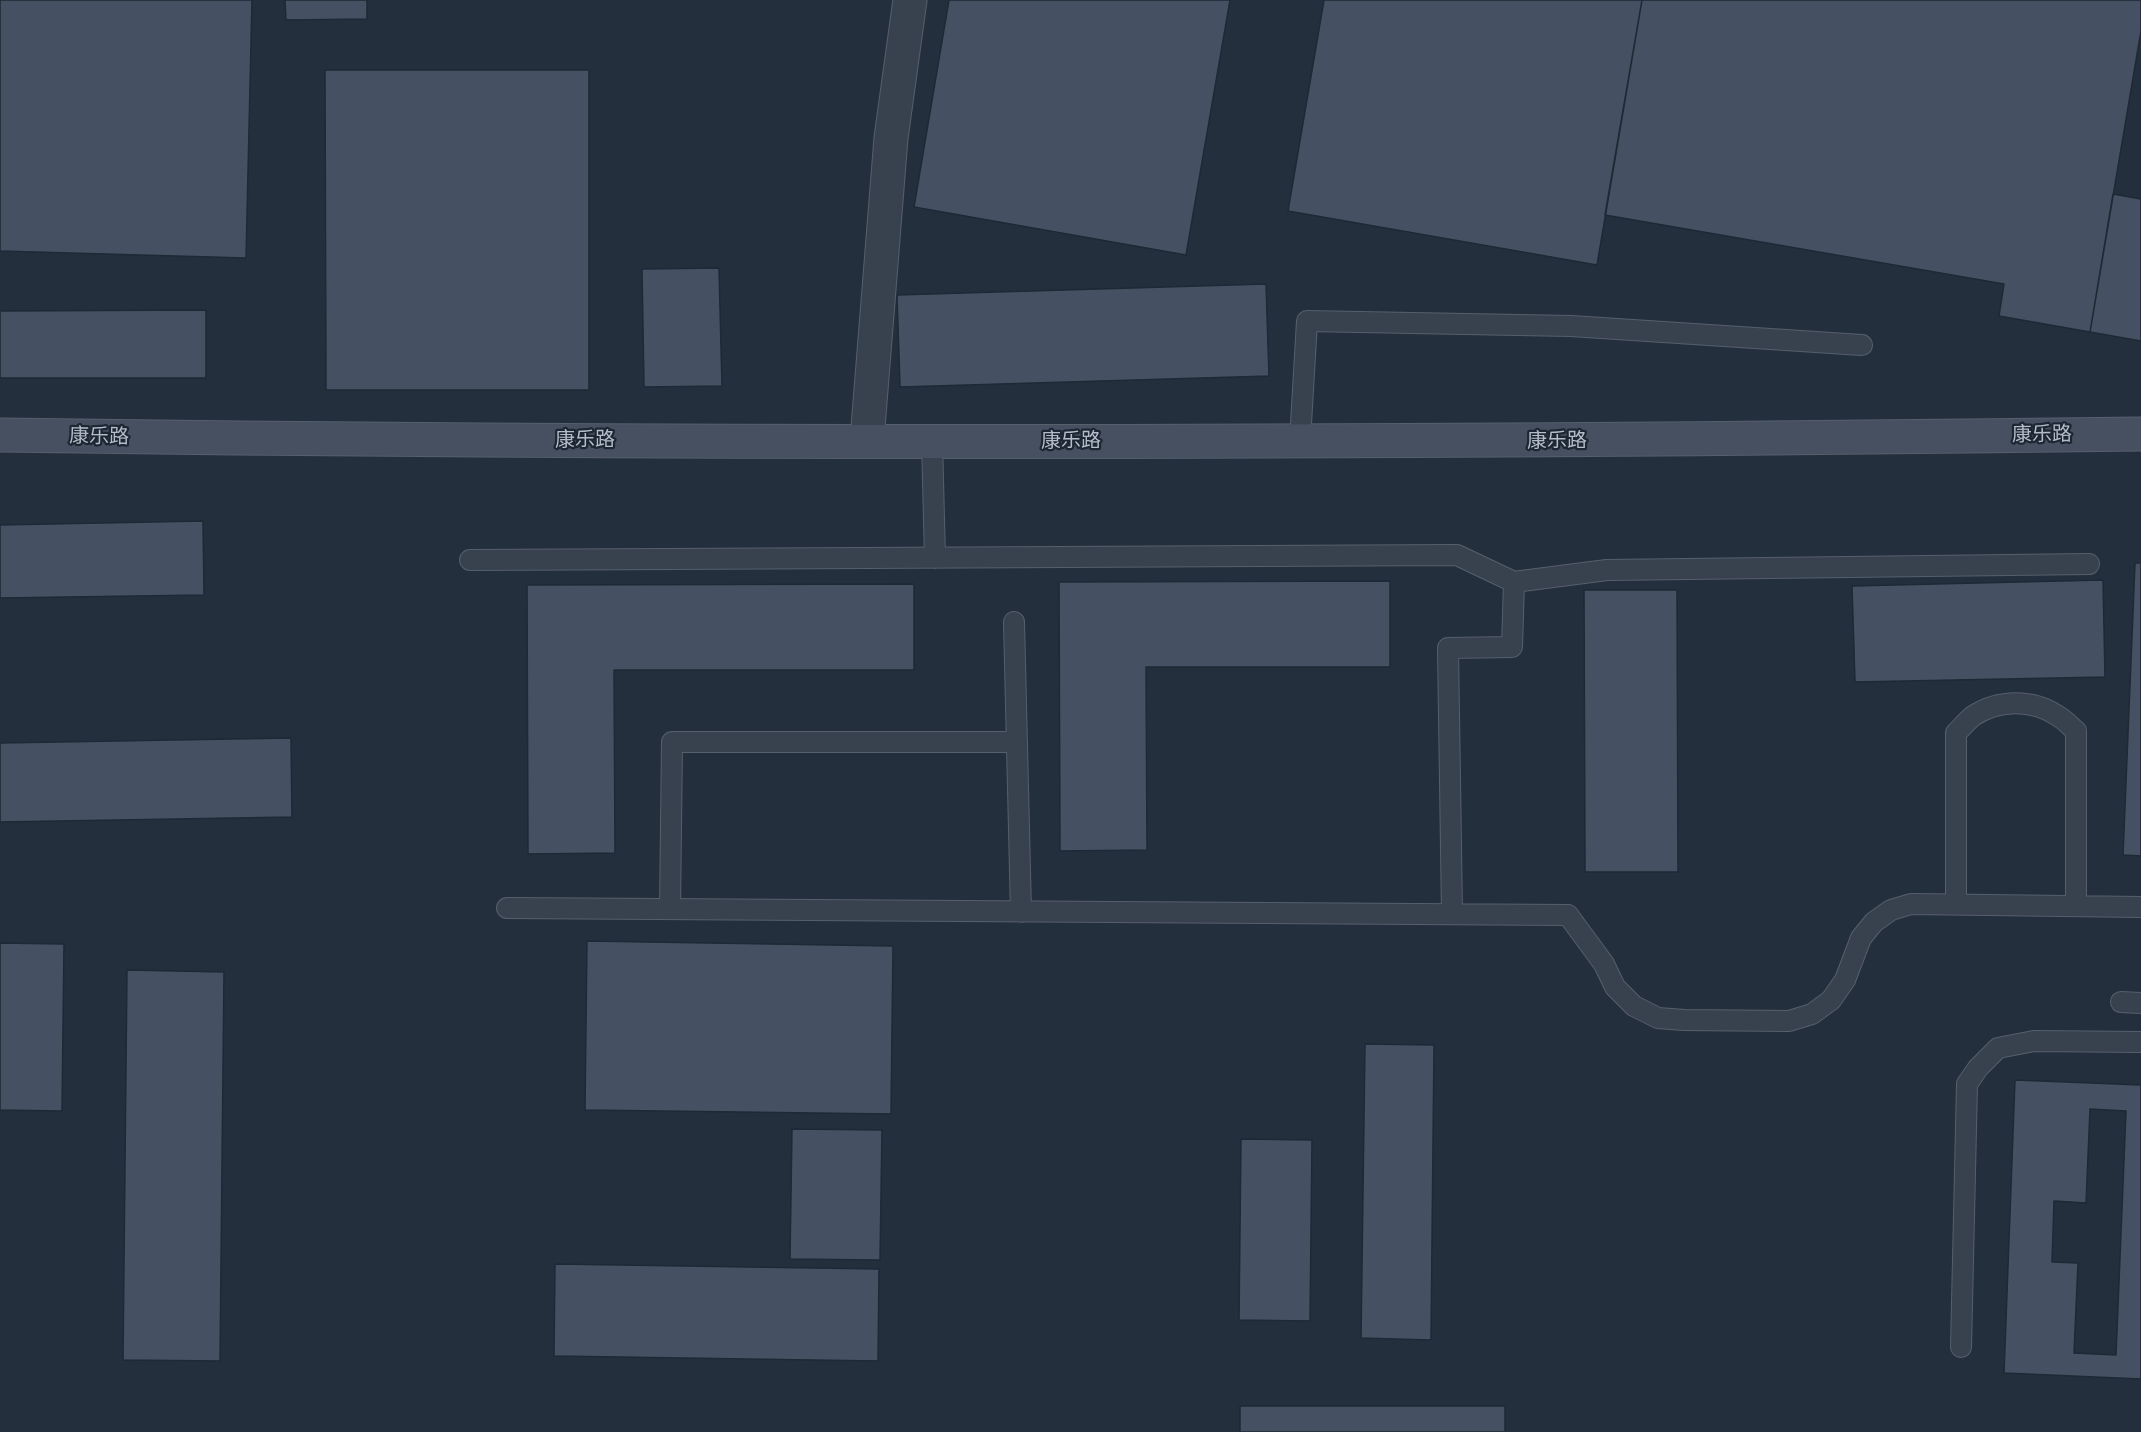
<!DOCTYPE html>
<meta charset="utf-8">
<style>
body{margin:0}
canvas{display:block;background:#242f3e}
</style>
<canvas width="2141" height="1432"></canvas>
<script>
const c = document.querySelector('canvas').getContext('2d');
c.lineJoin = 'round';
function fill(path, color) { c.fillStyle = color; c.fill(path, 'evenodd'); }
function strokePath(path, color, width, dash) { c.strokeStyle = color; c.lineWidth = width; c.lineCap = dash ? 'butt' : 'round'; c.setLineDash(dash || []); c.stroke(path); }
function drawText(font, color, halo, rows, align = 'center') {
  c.font = font + ' "Fira Sans","Noto Sans SC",sans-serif'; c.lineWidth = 4.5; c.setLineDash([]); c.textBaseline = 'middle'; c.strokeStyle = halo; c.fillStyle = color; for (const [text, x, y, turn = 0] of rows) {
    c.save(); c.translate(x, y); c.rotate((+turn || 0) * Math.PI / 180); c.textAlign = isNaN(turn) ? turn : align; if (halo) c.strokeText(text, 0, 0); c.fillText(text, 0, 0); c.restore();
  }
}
const building = new Path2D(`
 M0,0h252l-6,258 -246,-7z
 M285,0h82v19l-81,1z
 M949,0h281l-44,255 -272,-48z
 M1324,0h318l-45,265 -309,-54z
 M1642,0h499v31l-51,301 -91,-16 5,-32 -399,-69z
 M325,70h264v320h-263z
 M2113,194l28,5v142l-51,-9z
 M719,268l3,118 -78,1 -2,-118z
 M1266,284l3,92 -369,11 -3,-92z
 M206,310v68h-206v-67z
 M203,521l1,74 -204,3v-73z
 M2135,563h6v293l-18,-1z
 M2103,580l2,97 -250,5 -3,-96z
 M1390,581v86h-244l1,183 -87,1 -1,-269z
 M914,584v86h-300l1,183 -87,1 -1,-269z
 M1584,590h93l1,282h-93z
 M291,738l1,79 -292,5v-79z
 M587,941l306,5 -2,168 -306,-4z
 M0,943l64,1 -2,167 -62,-1z
 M127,970l97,2 -4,389 -97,-1z
 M1365,1044l69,1 -3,295 -70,-2z
 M2015,1080l126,5v294l-137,-6zM2090,1109l36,2 -10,244 -42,-2 4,-90 -26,-1 2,-61 32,2z
 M792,1129l90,1 -2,130 -90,-1z
 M1241,1139l71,1 -2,181 -71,-1z
 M555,1264l324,5 -1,92 -324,-5z
 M1240,1406h265v26h-265z`);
fill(building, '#455162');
strokePath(building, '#1f2835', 1.5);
const service = new Path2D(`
 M932,441l3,117
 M1300,441l7,-120 264,5 291,19
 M470,560l987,-5 57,27 93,-12 482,-6
 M1014,622l7,290
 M1956,904v-171c6,-6 11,-12 17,-17 26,-17 60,-17 85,0 7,4 12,10 18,15v175
 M507,908l1061,7 36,49 11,23 19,19 24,12 26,2 105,1 23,-7 19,-14 14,-20 16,-42 13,-16 17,-12 20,-6 230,3
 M670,909l2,-167h345
 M1452,914l-4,-266 64,-1 2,-65
 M2121,1002l20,1
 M1961,1347l6,-263 11,-16 20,-20 36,-7 107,1`);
const minor = new Path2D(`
 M867,440l24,-302 19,-138`);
const secondary = new Path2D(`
 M0,435c714,10 1427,8 2141,-1`);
strokePath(service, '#565f6c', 22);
strokePath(minor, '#565f6c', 35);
strokePath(secondary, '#565f6c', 35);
strokePath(service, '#38414e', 20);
strokePath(minor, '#38414e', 33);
strokePath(secondary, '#465061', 33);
drawText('20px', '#b4bcc9', '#1d2633', [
 ["康乐路",2042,435,-1],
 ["康乐路",99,437,1],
 ["康乐路",585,440],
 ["康乐路",1071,441],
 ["康乐路",1557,441]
]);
</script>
